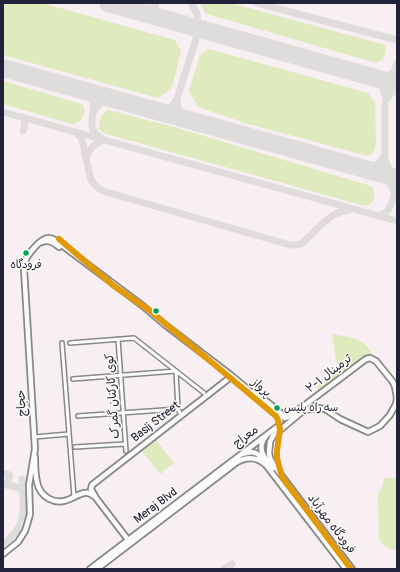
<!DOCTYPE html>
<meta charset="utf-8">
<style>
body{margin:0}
#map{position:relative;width:400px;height:572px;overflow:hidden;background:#fcfbf8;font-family:Pangolin,sans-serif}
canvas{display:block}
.frame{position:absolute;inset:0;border:4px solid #22223b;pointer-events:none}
</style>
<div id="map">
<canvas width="400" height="572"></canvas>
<div class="frame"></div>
</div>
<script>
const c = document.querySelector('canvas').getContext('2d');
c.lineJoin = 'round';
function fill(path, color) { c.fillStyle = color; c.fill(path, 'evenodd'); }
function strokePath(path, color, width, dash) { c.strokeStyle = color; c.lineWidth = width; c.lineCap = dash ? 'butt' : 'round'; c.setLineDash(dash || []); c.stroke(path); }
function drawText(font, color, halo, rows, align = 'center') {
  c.font = font + ' Pangolin,"Playpen Sans Arabic",sans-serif'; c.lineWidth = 3; c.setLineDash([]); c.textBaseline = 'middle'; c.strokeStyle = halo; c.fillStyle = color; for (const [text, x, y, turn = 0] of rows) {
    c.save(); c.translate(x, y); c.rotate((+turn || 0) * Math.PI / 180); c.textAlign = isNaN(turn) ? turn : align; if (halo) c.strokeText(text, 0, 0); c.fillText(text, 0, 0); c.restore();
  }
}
fill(new Path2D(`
 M3,3h394v566h-394z`), '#f7eff1');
fill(new Path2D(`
 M3,3h39l133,37 6,11 -9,37 -14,10 -155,-43z
 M200,3h30l156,42c0,10 -1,14 -10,18l-166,-48 -4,-1z
 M209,49l159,44 7,10 1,41 -3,9 -5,3 -120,-32 -50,-17 -9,-16 11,-36z
 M3,81l79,23c6,7 0,21 -11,20l-68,-20z
 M108,110l66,17 197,59c5,4 4,13 0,18l-6,2 -262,-73 -4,-4c0,-8 2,-15 9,-19z
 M332,334c18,4 29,2 40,19l-1,1 -8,3 -45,35 -1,-11 1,-1 1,4 5,1 1,-2 -1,-3h5l2,-3v-5l9,-1 -4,-11z
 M156,440l18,23 -14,11 -18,-23z
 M384,478h13v72c-8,0 -13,-4 -18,-11l-1,-44 5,-11z`), '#e0eabf');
strokePath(new Path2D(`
 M154,3l5,14
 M257,3l140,37
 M376,78c5,6 9,10 9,18
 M376,78c8,0 13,-1 18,-7v7l3,5
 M83,90c24,15 -4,35 18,48
 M177,99c0,9 3,15 10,20
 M387,99l4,-6 6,-3
 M94,111c4,-8 11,-11 20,-12
 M159,111c9,-1 14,-4 18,-12l18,-57 3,-14 -1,-14 -6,-11
 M3,112l394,109
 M22,117c4,4 3,8 1,14
 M75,132l5,4 2,4 9,40c5,9 13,12 22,14l177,51h6l5,-1c15,-12 27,-32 48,-34
 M86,157c3,-9 10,-13 17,-18
 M363,169c11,-1 19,-5 22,-16
 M380,173c7,4 11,9 13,17
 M377,215c4,0 8,-1 11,-5 4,-6 9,-23 7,-31 -3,-7 -8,-11 -10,-20v-56l5,-21 7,-19
 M3,473l7,2 -3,8 -3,1
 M3,484l20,5
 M3,544c26,-19 20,-36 19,-65
 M224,569l8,-5`), '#dedddc', 7);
strokePath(new Path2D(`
 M108,3l289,81
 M3,68l394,110`), '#dedddc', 18);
const minor = new Path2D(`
 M118,339l8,112
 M62,343l12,154
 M70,343l64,-5 70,55
 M73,379l103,-8 2,38 3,6
 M78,416l100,-7
 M34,437l35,-3
 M75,447l50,-3`);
const secondary = new Path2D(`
 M42,242c7,-3 12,1 17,5
 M250,391c13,5 24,17 34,25l1,2
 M284,416l4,1 5,-3 73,-55 4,-1 6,3 17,21 2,5 2,11 -1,6 -6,11 -10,11 -12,6 -2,-1 -26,-12 -15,-10 -7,-1 -14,2 -31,26 -3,6 -1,11 1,5 5,9 77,102
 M266,436c-10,12 -2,22 7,32
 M242,454c10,-3 15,-3 21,6
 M35,457c0,8 0,17 2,25 3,15 18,24 33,17 4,-2 9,-5 14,-6 4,-1 8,1 11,4
 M129,541l-33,-43 -5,-9 1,-4 140,-109
 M3,554l15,-12 7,-11 2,-6 3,-11 -1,-29 6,-36 -11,-180c0,-4 1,-8 3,-12 4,-6 15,-20 22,-19 2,0 4,1 6,2l88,66 21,18 68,52 18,15 3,4 27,23c1,4 0,6 -3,9l-187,142
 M97,569l140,-107c11,-6 20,-5 29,3l80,104`);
strokePath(minor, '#88888c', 6);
strokePath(secondary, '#88888c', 8);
strokePath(minor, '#fbfbf9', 3);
strokePath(secondary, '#fbfbf9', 4.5);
strokePath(new Path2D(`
 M59,239l55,47 35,24 127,106 2,4 2,9 -3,22v7l5,19 69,92`), '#e29906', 6);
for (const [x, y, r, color] of [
 [26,253,3.5,"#00a651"],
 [156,311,3.5,"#00a651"],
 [277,408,3.5,"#00a651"]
]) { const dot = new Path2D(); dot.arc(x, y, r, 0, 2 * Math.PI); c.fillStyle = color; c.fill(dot); strokePath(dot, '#fdfcf7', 1.5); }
drawText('11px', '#22223b', '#fdfcf7', [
 ["فرودگاه",26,265],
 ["سه راه پلیس",284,408,"left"]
]);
drawText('12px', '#22223b', '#fdfcf7', [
 ["ترمینال ۱-۲",329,374,-38],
 ["پرواز",261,388,42],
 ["کوی کارکنان گمرک",113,396,-94],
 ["حجاج",22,403,-93],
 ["Basij Street",156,422,-38],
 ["معراج",246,437,-37],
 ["Meraj Blvd",156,506,-37],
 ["فرودگاه مهرآباد",331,524,53]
]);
</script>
